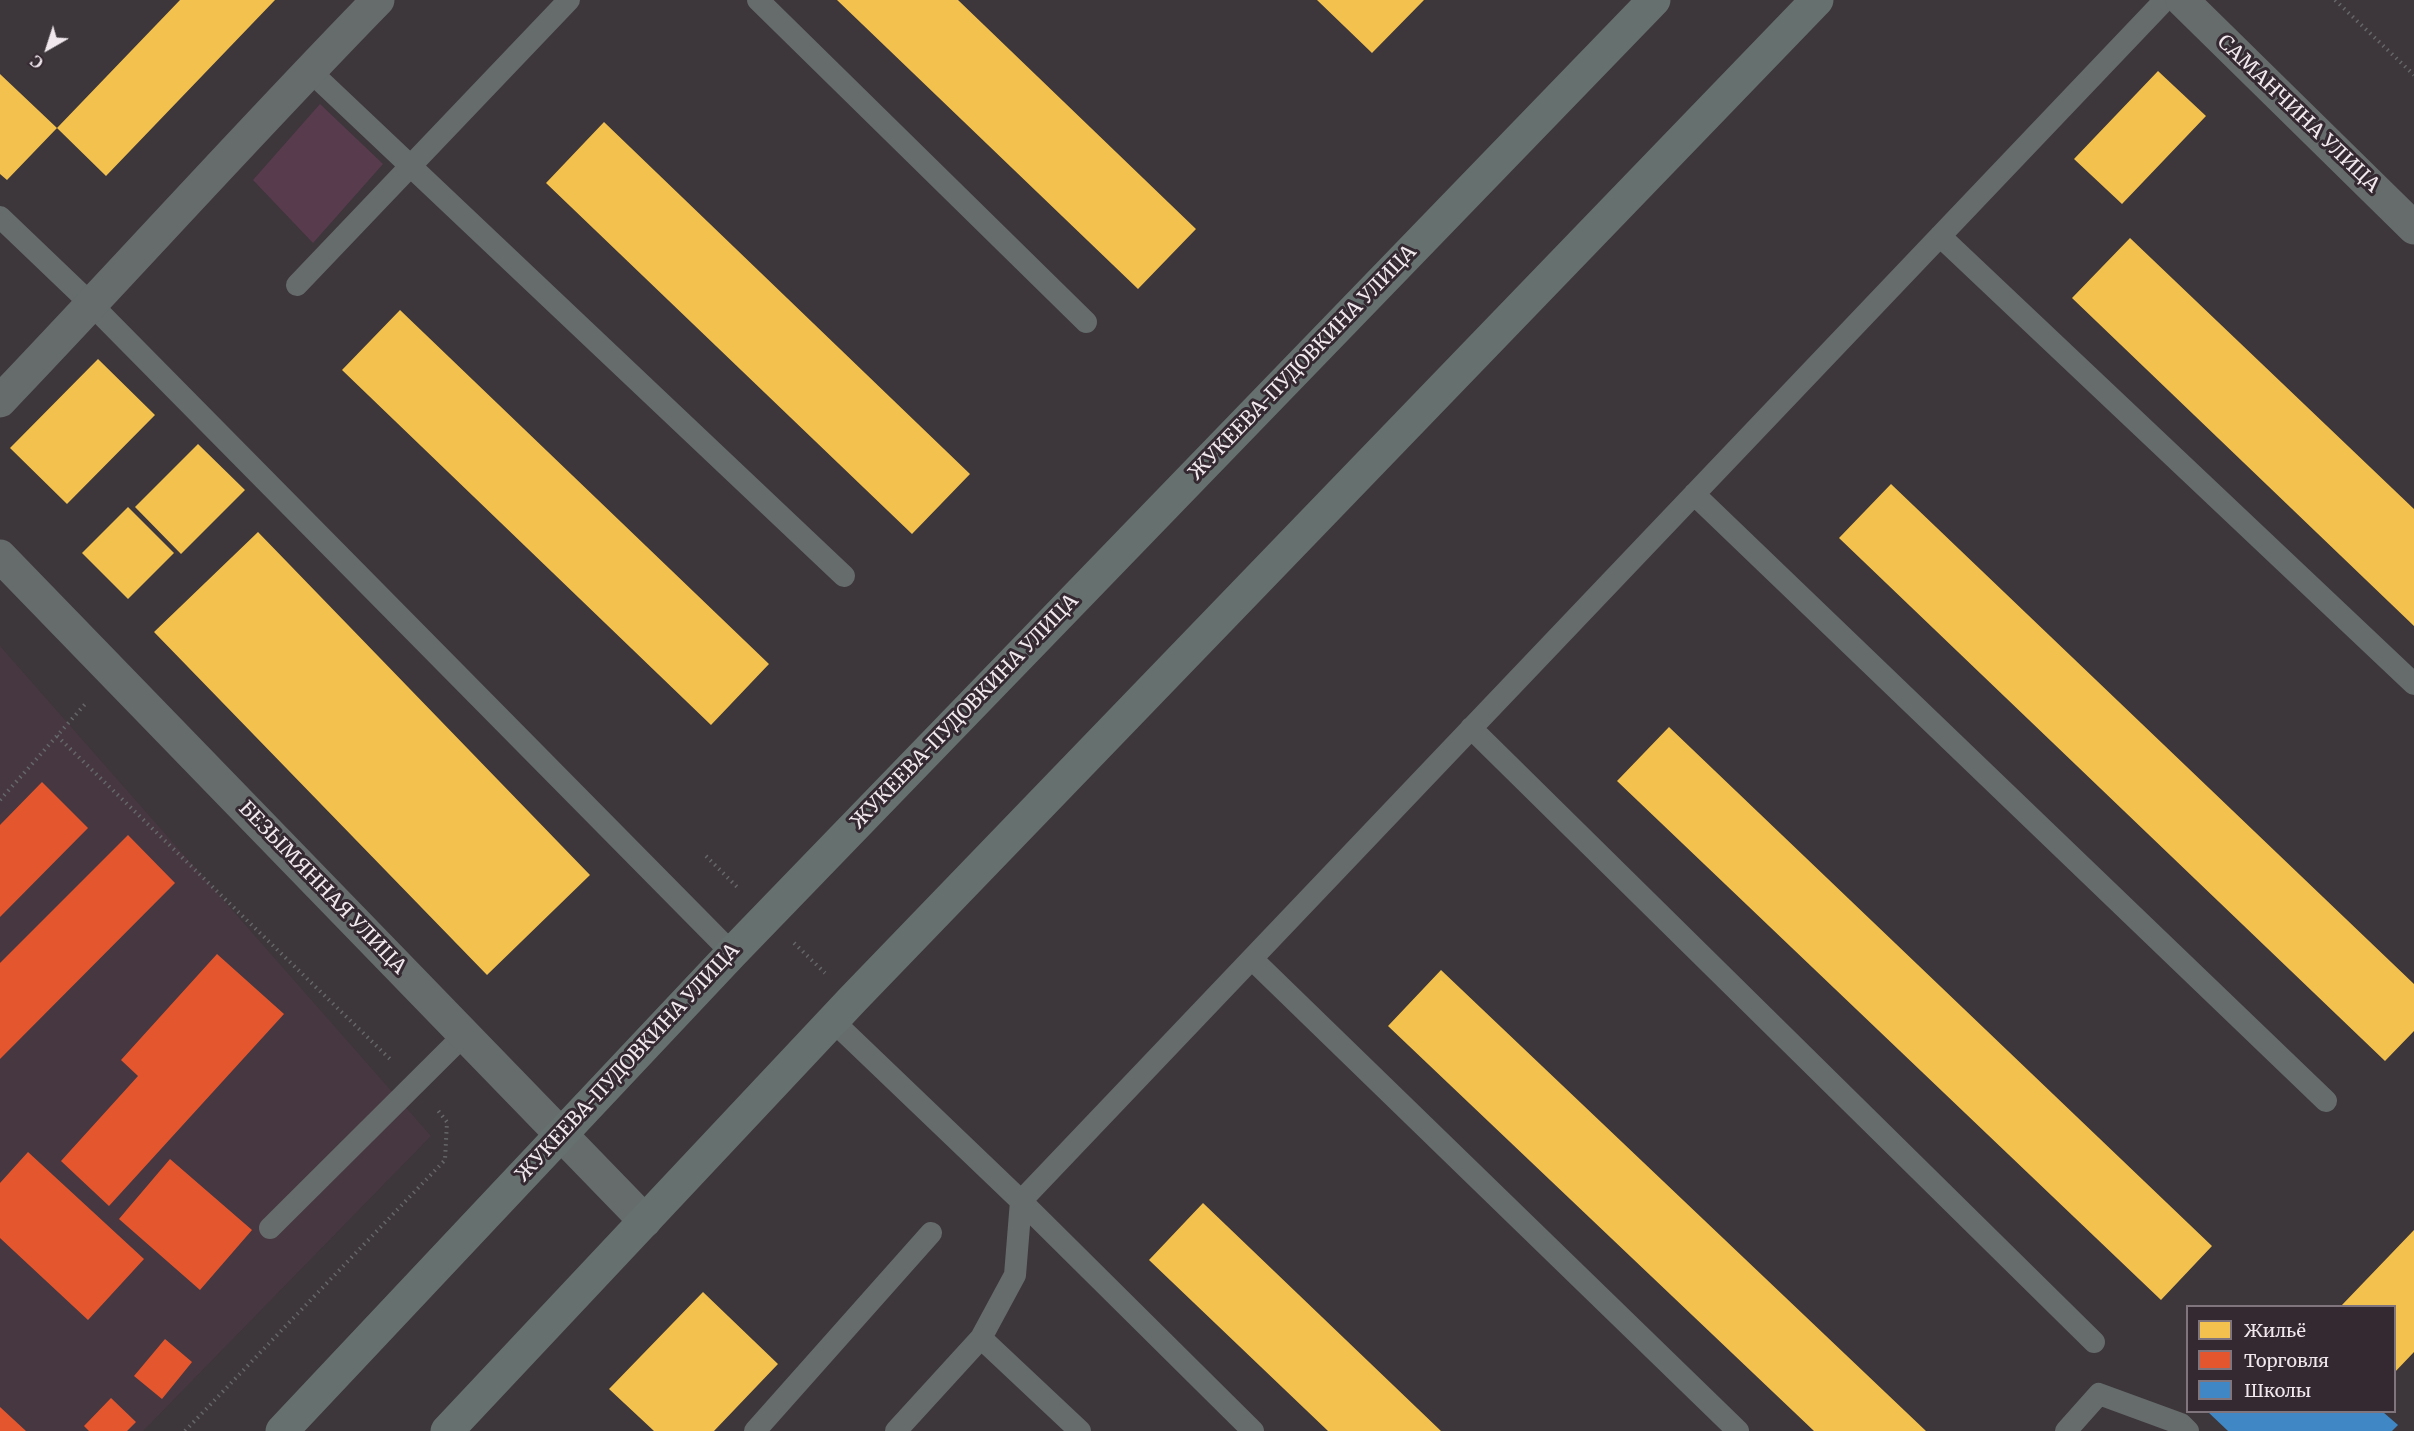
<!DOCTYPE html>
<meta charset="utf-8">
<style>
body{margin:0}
#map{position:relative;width:2414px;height:1431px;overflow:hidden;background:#3d363a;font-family:Merriweather,serif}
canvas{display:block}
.legend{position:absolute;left:2186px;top:1305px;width:210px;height:108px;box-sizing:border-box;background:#352931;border:2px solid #80757c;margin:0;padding:8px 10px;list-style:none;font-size:18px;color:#f0e8ed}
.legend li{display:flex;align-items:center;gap:12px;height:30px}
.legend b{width:30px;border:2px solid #80757c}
.north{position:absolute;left:18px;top:18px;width:60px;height:60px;-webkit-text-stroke:4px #352931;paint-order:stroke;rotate:219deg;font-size:16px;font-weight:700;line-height:24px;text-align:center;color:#f0e8ed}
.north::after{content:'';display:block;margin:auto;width:21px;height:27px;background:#f0e8ed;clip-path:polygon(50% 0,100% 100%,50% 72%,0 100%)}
</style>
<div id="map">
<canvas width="2414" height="1431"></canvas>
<ul class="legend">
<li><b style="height:16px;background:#f2c14e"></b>Жильё</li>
<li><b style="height:16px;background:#e4572e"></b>Торговля</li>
<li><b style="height:16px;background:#3f88c5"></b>Школы</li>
</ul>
<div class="north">С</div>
</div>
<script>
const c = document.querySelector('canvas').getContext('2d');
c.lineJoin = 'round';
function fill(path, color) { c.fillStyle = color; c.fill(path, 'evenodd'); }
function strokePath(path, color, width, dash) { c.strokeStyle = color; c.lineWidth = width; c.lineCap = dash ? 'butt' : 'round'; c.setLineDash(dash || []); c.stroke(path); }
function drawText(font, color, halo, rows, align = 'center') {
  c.font = font + ' Merriweather,serif'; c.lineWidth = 6; c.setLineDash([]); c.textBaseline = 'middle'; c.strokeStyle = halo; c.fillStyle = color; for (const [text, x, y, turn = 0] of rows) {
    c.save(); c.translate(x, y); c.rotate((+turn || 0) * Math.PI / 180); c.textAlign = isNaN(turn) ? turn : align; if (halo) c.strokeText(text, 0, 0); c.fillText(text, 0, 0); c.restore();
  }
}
fill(new Path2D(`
 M0,646l431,490 -288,295h-143z`), '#473741');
fill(new Path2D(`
 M320,104l63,60 -70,79 -60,-63z`), '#593b4e');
fill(new Path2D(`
 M180,0h95l-169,176 -49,-48 -50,52 -7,-6v-100l57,54z
 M837,0h121l238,229 -58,60z
 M1317,0h107l-52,53z
 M2158,71l48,45 -84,88 -48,-45z
 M604,122l366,352 -58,60 -366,-351z
 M2130,238l284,271v117l-342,-328z
 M400,310l369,354 -58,61 -369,-355z
 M98,359l57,56 -88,89 -57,-56z
 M198,444l47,46 -64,64 -46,-47z
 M1891,484l523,500v47l-29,30 -546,-523z
 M128,507l46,46 -46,46 -46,-46z
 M258,532l332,343 -103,100 -333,-343z
 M1669,727l543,519 -51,54 -544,-519z
 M1441,970l485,461h-112l-426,-405z
 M1203,1203l238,228h-113l-179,-171z
 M2414,1230v122l-20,21v-67h-53z
 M703,1292l75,72 -64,67h-60l-45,-42z`), '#f2c14e');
fill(new Path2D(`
 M42,782l46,46 -88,89v-92z
 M128,835l47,48 -175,176v-96z
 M217,954l67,60 -175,192 -48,-45 77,-85 -17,-16z
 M28,1152l116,107 -56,61 -88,-82v-55z
 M170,1159l82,71 -52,60 -81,-71z
 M165,1339l27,23 -30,37 -28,-23z
 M111,1398l25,24 -9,9h-38l-5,-5z
 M0,1407l26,24h-26z`), '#e4572e');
fill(new Path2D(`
 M2208,1412h175l15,13 -6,6h-164z`), '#3f88c5');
strokePath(new Path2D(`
 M2335,0l79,75
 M57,736l335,325
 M0,800l87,-98
 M706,856l33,33
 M794,943l31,30
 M185,1431l260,-271 2,-38 -11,-14`), '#656768', 4, [1.5, 4.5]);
strokePath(new Path2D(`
 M758,0l328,322
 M309,70l535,506
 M0,217l92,88 640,648
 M1940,236l474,448
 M297,285l272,-285
 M1694,494l632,607
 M1471,728l623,614
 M1252,959l486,472
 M833,1021l188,180 232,230
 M270,1228l194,-193
 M981,1338l99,93
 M755,1431l176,-198
 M896,1431l85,-93 34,-63 6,-74 1144,-1201
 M2066,1431l33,-37 82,30 7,7`), '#656c6b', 22);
strokePath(new Path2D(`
 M2182,0l232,228
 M0,401c127,-133 250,-270 378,-401
 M0,556l645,665`), '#656c6b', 33);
strokePath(new Path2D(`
 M282,1431l450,-478 922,-953
 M447,1431l406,-432 964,-999`), '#66706f', 33);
drawText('20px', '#f0e8ed', '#352931', [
 ["САМАНЧИНА УЛИЦА",2298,114,44],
 ["ЖУКЕЕВА-ПУДОВКИНА УЛИЦА",1303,363,-46],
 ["ЖУКЕЕВА-ПУДОВКИНА УЛИЦА",965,712,-46],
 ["БЕЗЫМЯННАЯ УЛИЦА",322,888,46],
 ["ЖУКЕЕВА-ПУДОВКИНА УЛИЦА",628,1063,-47]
]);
</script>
